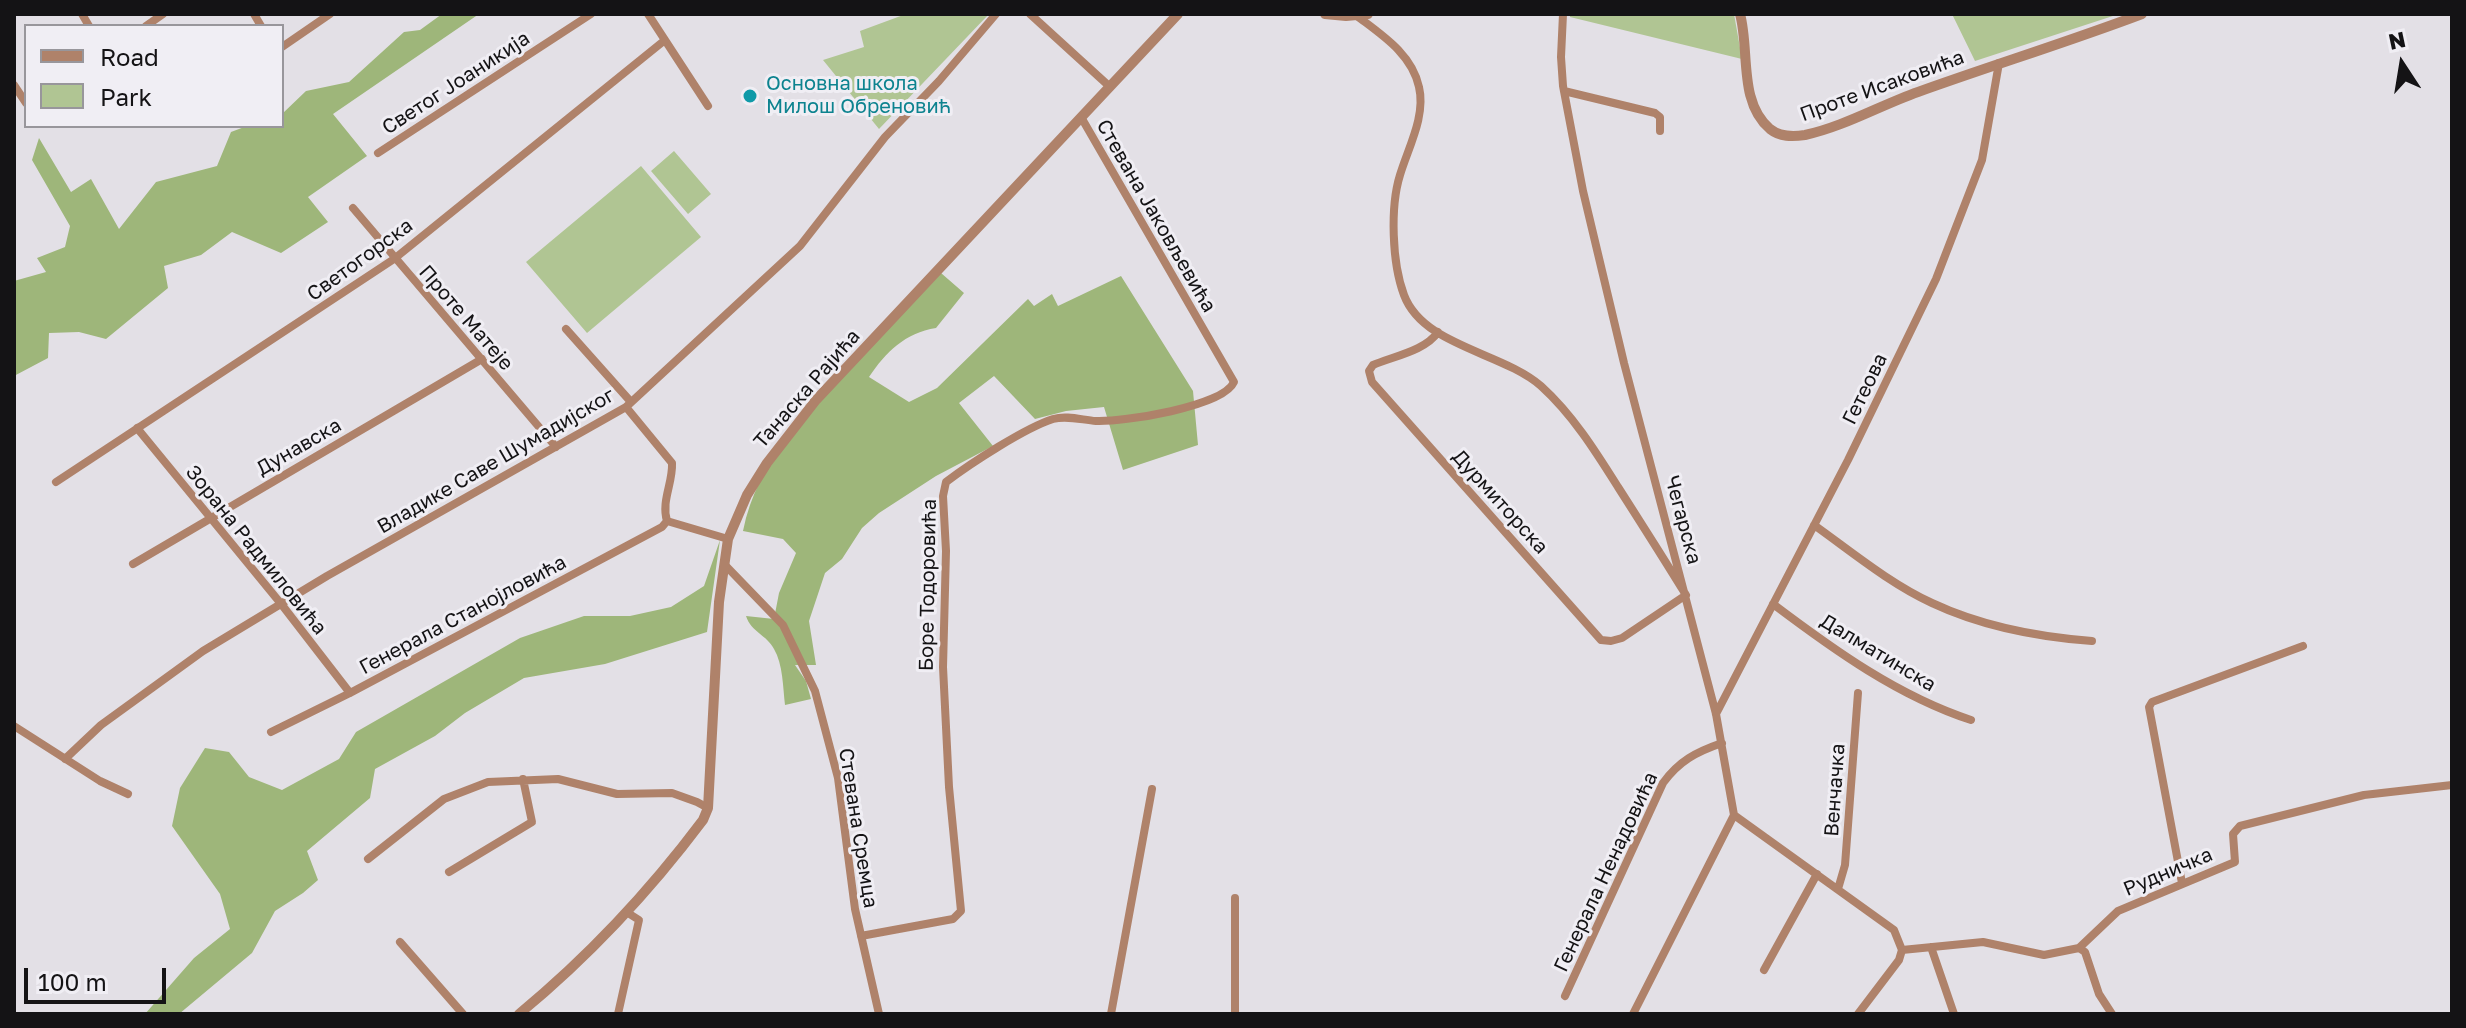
<!DOCTYPE html>
<meta charset="utf-8">
<style>
body{margin:0}
#map{position:relative;width:2466px;height:1028px;overflow:hidden;background:#e3e0e6;font-family:"Golos Text",sans-serif}
canvas{display:block}
.frame{position:absolute;inset:0;border:16px solid #141315;pointer-events:none}
.legend{position:absolute;left:24px;top:24px;width:260px;height:104px;box-sizing:border-box;background:#f0eef4;border:2px solid #98969b;margin:0;padding:10px 14px;list-style:none;font-size:24px;color:#141315}
.legend li{display:flex;align-items:center;gap:16px;height:40px}
.legend b{width:40px;border:2px solid #98969b}
.north{position:absolute;left:2362px;top:24px;width:80px;height:80px;-webkit-text-stroke:6px #f0eef4;paint-order:stroke;rotate:348deg;font-size:22px;font-weight:700;line-height:32px;text-align:center;color:#141315}
.north::after{content:'';display:block;margin:auto;width:28px;height:36px;background:#141315;clip-path:polygon(50% 0,100% 100%,50% 72%,0 100%)}
.scale{position:absolute;left:24px;top:968px;width:142px;height:36px;box-sizing:border-box;border:4px solid #141315;border-top:0;padding-left:10px;font-size:24px;line-height:28px;white-space:nowrap;color:#141315;-webkit-text-stroke:6px #f0eef4;paint-order:stroke}
</style>
<div id="map">
<canvas width="2466" height="1028"></canvas>
<div class="frame"></div>
<ul class="legend">
<li><b style="height:10px;background:#af826a"></b>Road</li>
<li><b style="height:22px;background:#b0c593"></b>Park</li>
</ul>
<div class="north">N</div>
<div class="scale">100 m</div>
</div>
<script>
const c = document.querySelector('canvas').getContext('2d');
c.lineJoin = 'round';
function fill(path, color) { c.fillStyle = color; c.fill(path, 'evenodd'); }
function strokePath(path, color, width, dash) { c.strokeStyle = color; c.lineWidth = width; c.lineCap = dash ? 'butt' : 'round'; c.setLineDash(dash || []); c.stroke(path); }
function drawText(font, color, halo, rows, align = 'center') {
  c.font = font + ' "Golos Text",sans-serif'; c.lineWidth = 6; c.setLineDash([]); c.textBaseline = 'middle'; c.strokeStyle = halo; c.fillStyle = color; for (const [text, x, y, turn = 0] of rows) {
    c.save(); c.translate(x, y); c.rotate((+turn || 0) * Math.PI / 180); c.textAlign = isNaN(turn) ? turn : align; if (halo) c.strokeText(text, 0, 0); c.fillText(text, 0, 0); c.restore();
  }
}
fill(new Path2D(`
 M906,14h83l-110,115 -56,-69 41,-13 -4,-16z
 M1570,14h164l8,45 -172,-42z
 M1952,14h167l-144,47z
 M674,151l37,43 -23,20 -37,-43z
 M641,166l60,71 -114,96 -61,-71z`), '#b0c593');
fill(new Path2D(`
 M442,14h37l-146,100 34,42 -59,41 20,25 -47,31 -49,-21 -31,23 -37,11 4,22 -62,51 -27,-7 -30,1 -1,25 -34,18v-95l32,-9 -9,-14 28,-11 5,-21 -38,-66 7,-22 32,54 20,-13 28,50 37,-47 61,-16 14,-34 16,-6h35v-12l24,-23 43,-9 55,-50 16,-2z
 M941,273l23,20 -28,35c-31,5 -50,24 -67,49l40,25 28,-14 91,-89 6,7 18,-12 6,12 63,-30 72,115 5,54 -75,25 -19,-63 -38,4 -31,8 -41,-43 -35,27 34,43 -57,30 -57,37 -17,15 -20,31 -17,14 -16,48 7,44h-21l11,16 5,18 -26,6c-2,-17 -2,-41 -11,-56 -7,-14 -23,-17 -28,-33l28,3 5,-26 17,-40 -13,-14 -40,-8c14,-71 68,-124 116,-173 27,-29 55,-57 82,-85z
 M720,540l-13,92 -102,32 -81,14 -59,35 -30,23 -60,33 -5,29 -63,53 11,29 -15,13 -28,18 -23,42 -73,61h-34l49,-56 36,-29 -10,-35 -48,-68 8,-38 25,-40 24,4 20,25 33,13 57,-31 17,-27 164,-94 64,-22h46l41,-9 33,-21z`), '#9eb67a');
strokePath(new Path2D(`
 M82,14l7,12
 M254,14l7,12
 M648,14l60,92
 M1030,14l79,72
 M1563,14l-2,43 2,29 20,105 41,172 92,351 18,101 -101,199
 M1357,16c25,19 55,38 62,71 7,29 -11,61 -19,88 -10,32 -8,88 4,120 19,51 98,57 137,91 32,29 55,66 77,101 23,36 46,72 68,108l-64,43 -11,3 -10,-1 -229,-258 -3,-11 4,-6c21,-9 52,-14 65,-33
 M146,26l17,-12
 M282,47l48,-33
 M14,85l12,18
 M1564,91l91,22 5,4v14
 M378,153l213,-139
 M353,208l203,239
 M566,329l65,73
 M626,407l46,56c1,20 -11,38 -5,58l61,18
 M137,428l145,177 68,88
 M56,482l338,-223 271,-219
 M1814,525c38,27 75,58 118,78 49,23 106,34 160,38
 M133,564l349,-205
 M725,565l58,60 32,66 23,87 17,131 24,105
 M1773,604c61,46 125,92 198,116
 M1716,714l132,-254 88,-181 46,-119 17,-97
 M14,726l86,55 28,13
 M271,732l79,-39 312,-166 5,-6
 M65,759l36,-34 102,-74 124,-75 299,-169 174,-161 85,-109 54,-56 57,-67
 M1734,815l160,115 8,20
 M368,859l76,-60 44,-17 70,-3 59,15 55,-1 25,9 11,6
 M449,872l83,-50 -9,-43
 M2182,883l-33,-176 3,-5 151,-56
 M1838,889l7,-24 13,-172
 M1235,898v116
 M861,936l92,-17 8,-8 -12,-124 -6,-120 3,-116 -3,-55 3,-14c25,-19 79,-54 107,-63 14,-4 29,1 43,2 27,1 127,-14 138,-39l-153,-265
 M400,942l63,72
 M1931,947l23,67
 M2079,948l6,4 14,42 13,20
 M1902,950l81,-8 61,13 35,-7 39,-37 117,-49 -2,-28 7,-8 124,-31 88,-10
 M1764,970l53,-96
 M1565,996l98,-213c16,-22 33,-31 59,-40
 M618,1014l21,-94 -11,-7
 M1111,1014l41,-225
 M1858,1014l41,-54 3,-10`), '#af826a', 8);
strokePath(new Path2D(`
 M1325,14l21,2 22,-2
 M1740,14c10,36 -2,88 30,115 10,8 22,8 35,6 38,-8 76,-30 113,-43 75,-27 150,-50 224,-78
 M519,1014c69,-57 130,-122 184,-194l5,-12 11,-206 9,-63 19,-44 20,-32 49,-63 362,-386`), '#af826a', 10);
for (const [x, y, r, color] of [
 [750,96,8,"#0f9aa8"]
]) { const dot = new Path2D(); dot.arc(x, y, r, 0, 2 * Math.PI); c.fillStyle = color; c.fill(dot); strokePath(dot, '#f0eef4', 3); }
drawText('20px', '#141315', '#f0eef4', [
 ["Светог Јоаникија",456,83,-33],
 ["Проте Исаковића",1882,86,-20],
 ["Стевана Јаковљевића",1156,216,60],
 ["Светогорска",360,260,-36],
 ["Проте Матеје",466,318,49],
 ["Танаска Рајића",807,389,-49],
 ["Гетеова",1865,389,-64],
 ["Дунавска",299,447,-30],
 ["Владике Саве Шумадијског",496,461,-30],
 ["Дурмиторска",1500,502,48],
 ["Чегарска",1683,520,75],
 ["Зорана Радмиловића",256,550,51],
 ["Боре Тодоровића",928,585,-89],
 ["Генерала Станојловића",463,615,-28],
 ["Далматинска",1878,653,31],
 ["Венчачка",1835,790,-86],
 ["Стевана Сремца",858,828,81],
 ["Генерала Ненадовића",1606,872,-65],
 ["Рудничка",2168,872,-23]
]);
drawText('20px', '#0d838f', '#f0eef4', [
 ["Основна школа",766,84],
 ["Милош Обреновић",766,107]
], 'left');
</script>
